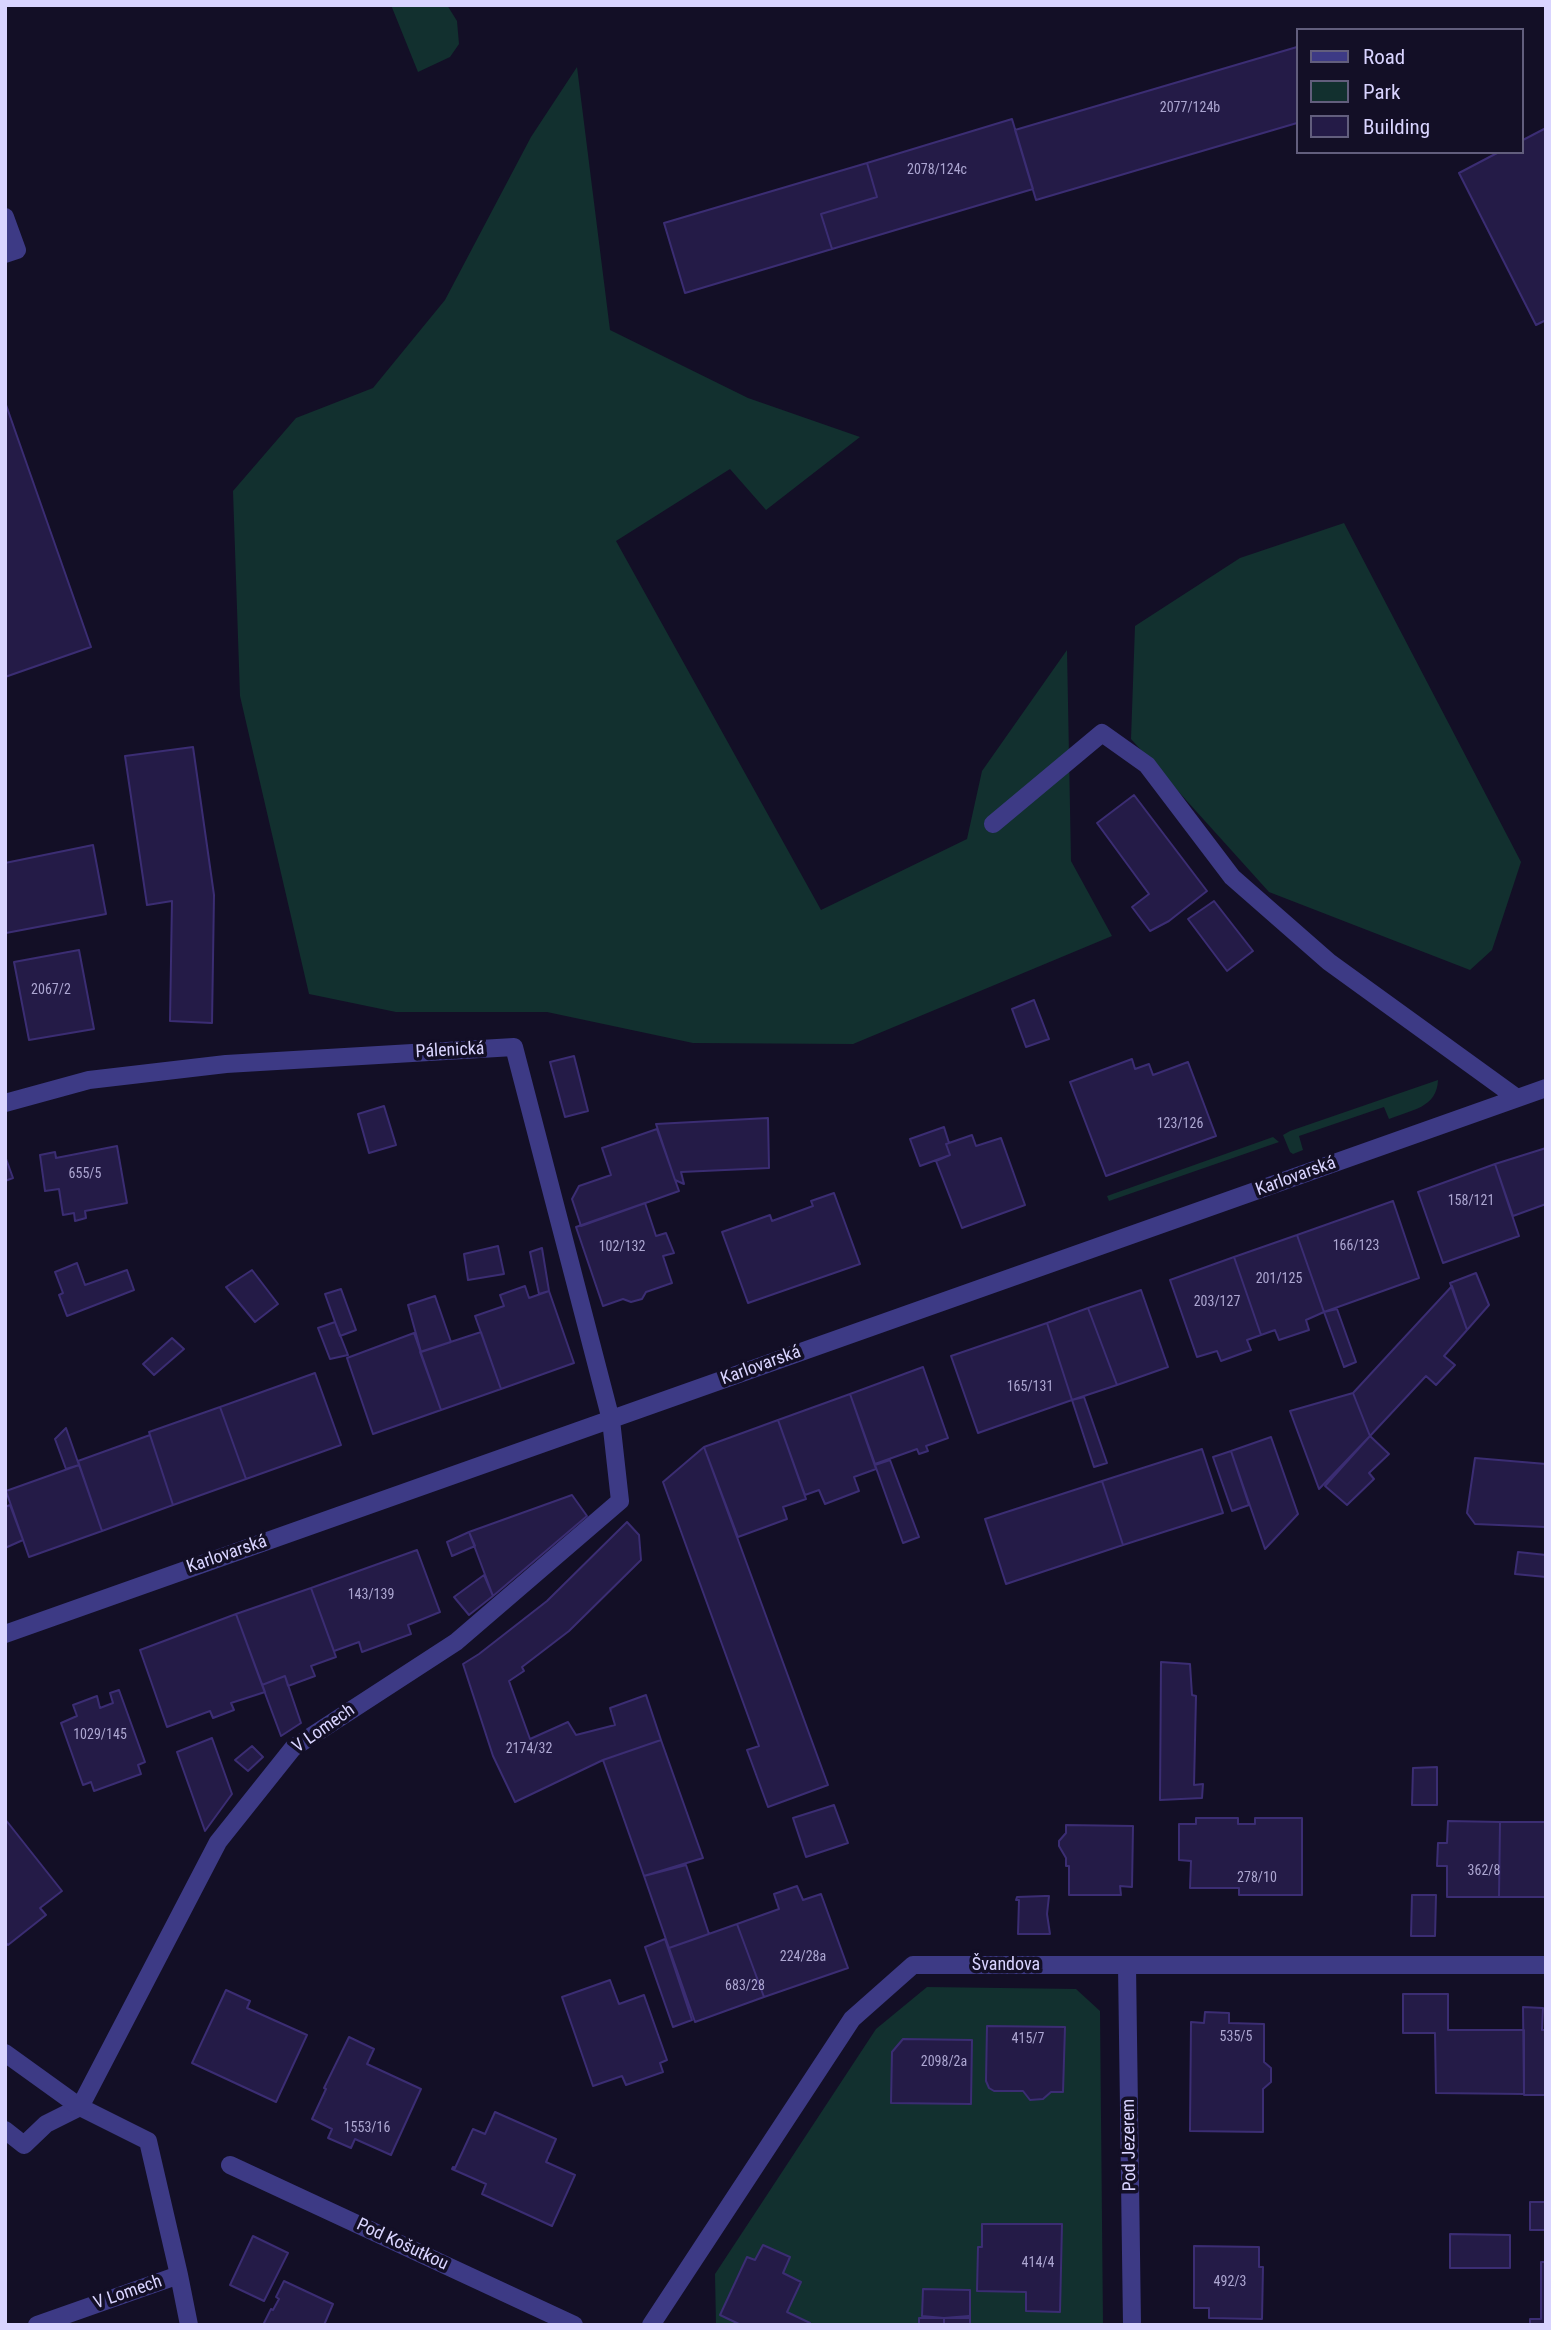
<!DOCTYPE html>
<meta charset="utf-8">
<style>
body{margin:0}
#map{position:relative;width:1551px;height:2330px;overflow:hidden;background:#130f26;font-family:"Roboto Condensed",sans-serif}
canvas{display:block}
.frame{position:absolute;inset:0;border:7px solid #d9d4ff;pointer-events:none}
.legend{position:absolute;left:1296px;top:28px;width:228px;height:126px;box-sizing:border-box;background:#130f26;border:2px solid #625e7d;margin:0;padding:9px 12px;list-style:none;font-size:21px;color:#d9d4ff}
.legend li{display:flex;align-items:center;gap:14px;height:35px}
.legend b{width:35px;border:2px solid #625e7d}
</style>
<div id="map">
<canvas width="1551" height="2330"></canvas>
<div class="frame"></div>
<ul class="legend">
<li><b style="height:9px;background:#3d3a85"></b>Road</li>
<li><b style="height:19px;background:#12302f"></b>Park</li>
<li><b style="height:19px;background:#241b47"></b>Building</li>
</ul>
</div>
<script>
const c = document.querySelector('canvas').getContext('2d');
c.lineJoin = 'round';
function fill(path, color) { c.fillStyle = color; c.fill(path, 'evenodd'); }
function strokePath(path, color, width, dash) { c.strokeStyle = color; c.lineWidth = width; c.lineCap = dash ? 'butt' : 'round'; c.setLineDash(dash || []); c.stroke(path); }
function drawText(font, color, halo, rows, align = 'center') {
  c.font = font + ' "Roboto Condensed",sans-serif'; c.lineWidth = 7; c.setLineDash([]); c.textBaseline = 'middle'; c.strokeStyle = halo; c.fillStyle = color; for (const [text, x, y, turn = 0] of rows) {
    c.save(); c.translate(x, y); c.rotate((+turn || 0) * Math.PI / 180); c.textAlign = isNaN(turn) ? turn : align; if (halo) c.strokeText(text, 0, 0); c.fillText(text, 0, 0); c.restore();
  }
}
fill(new Path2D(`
 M391,5h56l10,16 2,23 -9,13 -32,15z
 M577,67l33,263 138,68 112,39 -94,73 -36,-41 -114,72 205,369 146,-71 15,-68 85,-121 4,211 41,75 -259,108 -160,-1 -146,-31h-151l-87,-18 -69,-298 -7,-205 63,-73 77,-30 72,-88 86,-163z
 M1344,523l177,339 -29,88 -22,20 -201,-78 -138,-153 4,-113 105,-68z
 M1438,1080c-1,28 -27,30 -49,39l-5,-12 -85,29 4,14 -10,4 -3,-2 -7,-17 7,-4z
 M1273,1137l6,5 -170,59 -2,-5z
 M927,1987l149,2 24,22 3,314h-387l-1,-51 161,-245z`), '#12302f');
const building = new Path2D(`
 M1297,47v76l-261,77 -21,-70z
 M1012,119l21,70 -201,60 -11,-35 56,-17 -10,-34z
 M1546,128v192l-10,5 -77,-152 40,-21h22v-11z
 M867,163l10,34 -56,17 11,35 -147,44 -21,-70z
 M5,402l86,245 -86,30z
 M193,747l21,148 -2,128 -42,-2 2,-120 -25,4 -22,-149z
 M1134,795l73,96 -38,30 -19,10 -18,-24 17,-13 -52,-71z
 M93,845l13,69 -100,19 -1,-70z
 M1214,901l39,50 -26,20 -39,-52z
 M79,950l15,79 -65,11 -15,-78z
 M1034,1000l15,39 -23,8 -14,-38z
 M574,1056l14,55 -23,6 -15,-55z
 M1132,1059l3,10 14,-5 4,11 35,-13 28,74 -110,40 -36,-94z
 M384,1106l12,39 -27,8 -11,-39z
 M768,1118l1,50 -88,4 3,12 -9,-4 -19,-56z
 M944,1127l5,16 -3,1 4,11 -30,11 -10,-27z
 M657,1129l22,62 -98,35 -9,-27 7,-13 32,-11 -9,-27z
 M972,1135l4,11 25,-8 24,67 -63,23 -26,-67 14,-6 -4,-11z
 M117,1146l10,57 -42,8 1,7 -11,3 -1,-8 -11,2 -4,-26 -14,2 -5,-36 15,-3 1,6z
 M1546,1148v56l-33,12 -18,-52z
 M5,1156l8,22 -8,3z
 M1495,1164l24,72 -76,27 -25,-71z
 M834,1193l26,71 -112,39 -26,-71 48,-17 2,6 41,-15 -2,-5z
 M1393,1201l26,77 -95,34 -27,-77z
 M645,1203l11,33 10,-3 8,20 -11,3 9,27 -26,9 -4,7 -11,3 -8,-3 -20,7 -27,-79z
 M1297,1235l27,77 -18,8 3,10 -30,10 -4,-10 -14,5 -27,-78z
 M498,1246l6,28 -36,6 -4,-26z
 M542,1248l7,43 -10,3 -9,-42z
 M1234,1257l27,78 -14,5 4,10 -30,11 -4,-10 -20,6 -27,-77z
 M77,1263l8,22 42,-15 7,20 -67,26 -8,-21 4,-2 -8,-21z
 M252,1270l26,34 -23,18 -29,-35z
 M1476,1273l13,32 -22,25 -17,-47z
 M525,1286l4,12 20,-7 25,72 -73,26 -26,-73 29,-10 -4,-11z
 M1452,1286l15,44 -23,26 11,9 -19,20 -10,-9 -56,60 -17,-43z
 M341,1289l15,41 -16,6 -15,-42z
 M1141,1290l27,77 -51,18 -29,-77z
 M435,1296l16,46 -30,10 -13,-47z
 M1088,1308l29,77 -45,15 -25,-77z
 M1337,1309l19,53 -12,5 -20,-55z
 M335,1322l13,33 -18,4 -12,-31z
 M1047,1323l25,77 -94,33 -27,-77z
 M481,1332l20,57 -60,21 -21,-58z
 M414,1333l27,77 -68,24 -26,-76z
 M172,1338l12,11 -30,26 -11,-11z
 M923,1367l25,71 -22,8 2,5 -9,3 -2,-5 -42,15 -25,-70z
 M315,1373l26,72 -95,34 -26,-72z
 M1353,1393l17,43 -51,53 -29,-78z
 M850,1394l26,75 -22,8 5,14 -34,13 -6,-14 -14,5 -27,-75z
 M1084,1397l23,66 -13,4 -22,-67z
 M220,1407l26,72 -73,26 -24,-73z
 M778,1420l28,79 -23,8 4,12 -49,18 -34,-90z
 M66,1428l13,37 -13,4 -11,-30z
 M150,1435l23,70 -71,26 -24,-70z
 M1370,1436l19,18 -20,19 5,6 -27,26 -22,-19z
 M1271,1437l27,77 -33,35 -34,-98z
 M704,1447l124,338 -60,22 -21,-57 12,-4 -96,-264z
 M1202,1449l21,64 -100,32 -21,-64z
 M1231,1451l18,54 -17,6 -19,-54z
 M1475,1458l71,6v63l-71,-3 -8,-11z
 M890,1460l29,77 -16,6 -28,-78z
 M79,1465l23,66 -73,26 -23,-66z
 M1102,1481l21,64 -117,39 -21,-65z
 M572,1495l15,21 -94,80 -24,-64z
 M10,1505l13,35 -18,8v-41z
 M627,1522l12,13 2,25 -72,71 -47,36 2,4 -15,10 21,58 38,-17 8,13 39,-10 -5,-17 36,-13 15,45 -58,20 -88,42 -22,-46 -30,-92 16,-10 68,-53z
 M469,1532l6,14 -23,10 -5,-14z
 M417,1550l23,62 -32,13 3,9 -49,18 -3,-10 -25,9 -23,-63z
 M1518,1552l28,3v22l-31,-3z
 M484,1575l9,21 -24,19 -15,-18z
 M311,1588l25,69 -25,9 4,10 -27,10 -3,-10 -23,9 -26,-71z
 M236,1614l29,78 -34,11 3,7 -21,8 -3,-7 -43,16 -27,-77z
 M1161,1662l29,2 2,31 4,1 -2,89 9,-1 -1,14 -42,2z
 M285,1676l16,47 -20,13 -19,-51z
 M119,1690l26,72 -7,3 3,9 -47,17 -3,-9 -8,3 -22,-62 16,-7 -4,-11 24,-9 3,12 13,-5 -3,-10z
 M212,1738l20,56 -27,37 -28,-79z
 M661,1740l42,118 -59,18 -41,-116z
 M252,1746l11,11 -15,14 -13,-11z
 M1437,1767v38h-25l1,-37z
 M834,1805l14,38 -42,14 -13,-39z
 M1196,1818h42v6h17v-6h47v77h-63v-7h-49l1,-27 -12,-1v-36h17z
 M5,1819l57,72 -22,17 6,7 -38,30 -3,-3z
 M1448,1821l52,1 -1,75h-52v-31h-10l1,-23h9z
 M1500,1822h46v75h-47z
 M1066,1825l67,1 -1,61 -12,-1 1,9h-52v-29h-3v-8l-7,-12v-5l7,-8z
 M686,1865l23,69 -40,14 -25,-72z
 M797,1886l6,14 18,-6 27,74 -84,29 -27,-73 42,-15 -5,-15z
 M1412,1895h24l-1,41h-24z
 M1045,1896h4l-2,18 3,20h-32l1,-34h-3l1,-3z
 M737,1924l27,73 -69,25 -26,-74z
 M665,1939l27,81 -19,7 -28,-80z
 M610,1980l9,24 25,-9 23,65 -7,3 3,9 -37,13 -4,-9 -29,10 -31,-89z
 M226,1990l24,11 -3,7 60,27 -31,67 -84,-39z
 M1403,1994h45v36h76v64l-88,-1 -1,-60h-32z
 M1523,2007l20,1 -1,22h4v65h-22z
 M1205,2012l24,1v10l35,1v38l7,6v14l-8,7v43l-73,-1 1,-109 13,1z
 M987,2026l78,1 -2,65h-12l-8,7 -13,1 -7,-9h-29l-5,-3 -3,-7z
 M349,2037l25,12 -7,15 54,25 -30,66 -36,-16 -4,9 -23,-10 4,-9 -20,-10 14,-30 -2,-1z
 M903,2039l69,1 -1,64 -80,-1 1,-51z
 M495,2112l61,27 -10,23 29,13 -23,51 -70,-32 4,-10 -34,-15 1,-2 2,1 18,-39 12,5z
 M1530,2202h16v28h-16z
 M982,2224h80l-2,88 -34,-1v-19l-49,-1 1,-44h4z
 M1450,2234l60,1v33h-60z
 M253,2236l35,17 -24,48 -34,-16z
 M763,2245l27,12 -7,16 18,9 -14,30 23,11 -1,2h-68l-21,-10 27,-58 8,3z
 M1194,2246l65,1v20h4l-1,52 -53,-1v-10h-15z
 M1541,2262h5v63h-16v-6h11z
 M284,2281l49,23 -9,21h-61l8,-16 2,1 6,-11 -3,-2z
 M923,2289l47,1v28l-1,-2 -25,2 -22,-2z
 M919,2318h25v7h-25z
 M944,2318h26v7h-26z`);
fill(building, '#241b47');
strokePath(building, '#3b2d73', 2);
strokePath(new Path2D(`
 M5,217l12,33 -12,4
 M5,2130l19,15 22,-21 34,-17`), '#3d3a85', 18);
strokePath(new Path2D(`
 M993,824l109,-91 45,32 85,112 97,85 188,136
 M5,1103l84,-23 137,-16 288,-17 97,373 9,81 -164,141 -163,106 -75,94 -138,265
 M5,1634l1541,-546
 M1127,1965l5,360
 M5,2053l75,54 68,34 31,134 -142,50
 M230,2165l344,160
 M179,2275l10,50
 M651,2325l201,-306 61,-54h633`), '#3d3a85', 18);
drawText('14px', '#aca6d1', null, [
 ["2077/124b",1190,108],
 ["2078/124c",937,170],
 ["2067/2",51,990],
 ["123/126",1180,1124],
 ["655/5",85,1174],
 ["158/121",1471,1201],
 ["166/123",1356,1246],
 ["102/132",622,1247],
 ["201/125",1279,1279],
 ["203/127",1217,1302],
 ["165/131",1030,1387],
 ["143/139",371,1595],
 ["1029/145",100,1735],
 ["2174/32",529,1749],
 ["362/8",1484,1871],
 ["278/10",1257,1878],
 ["224/28a",803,1957],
 ["683/28",745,1986],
 ["535/5",1236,2037],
 ["415/7",1028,2039],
 ["2098/2a",944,2062],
 ["1553/16",367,2128],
 ["414/4",1038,2263],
 ["492/3",1230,2282]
]);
drawText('18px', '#d9d4ff', '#130f26', [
 ["Pálenická",450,1051,-3],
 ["Karlovarská",1296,1177,-20],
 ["Karlovarská",761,1366,-20],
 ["Karlovarská",227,1555,-19],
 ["V Lomech",324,1729,-35],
 ["Švandova",1006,1965],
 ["Pod Jezerem",1130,2145,-91],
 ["Pod Košutkou",402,2245,25],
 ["V Lomech",128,2293,-19]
]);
</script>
